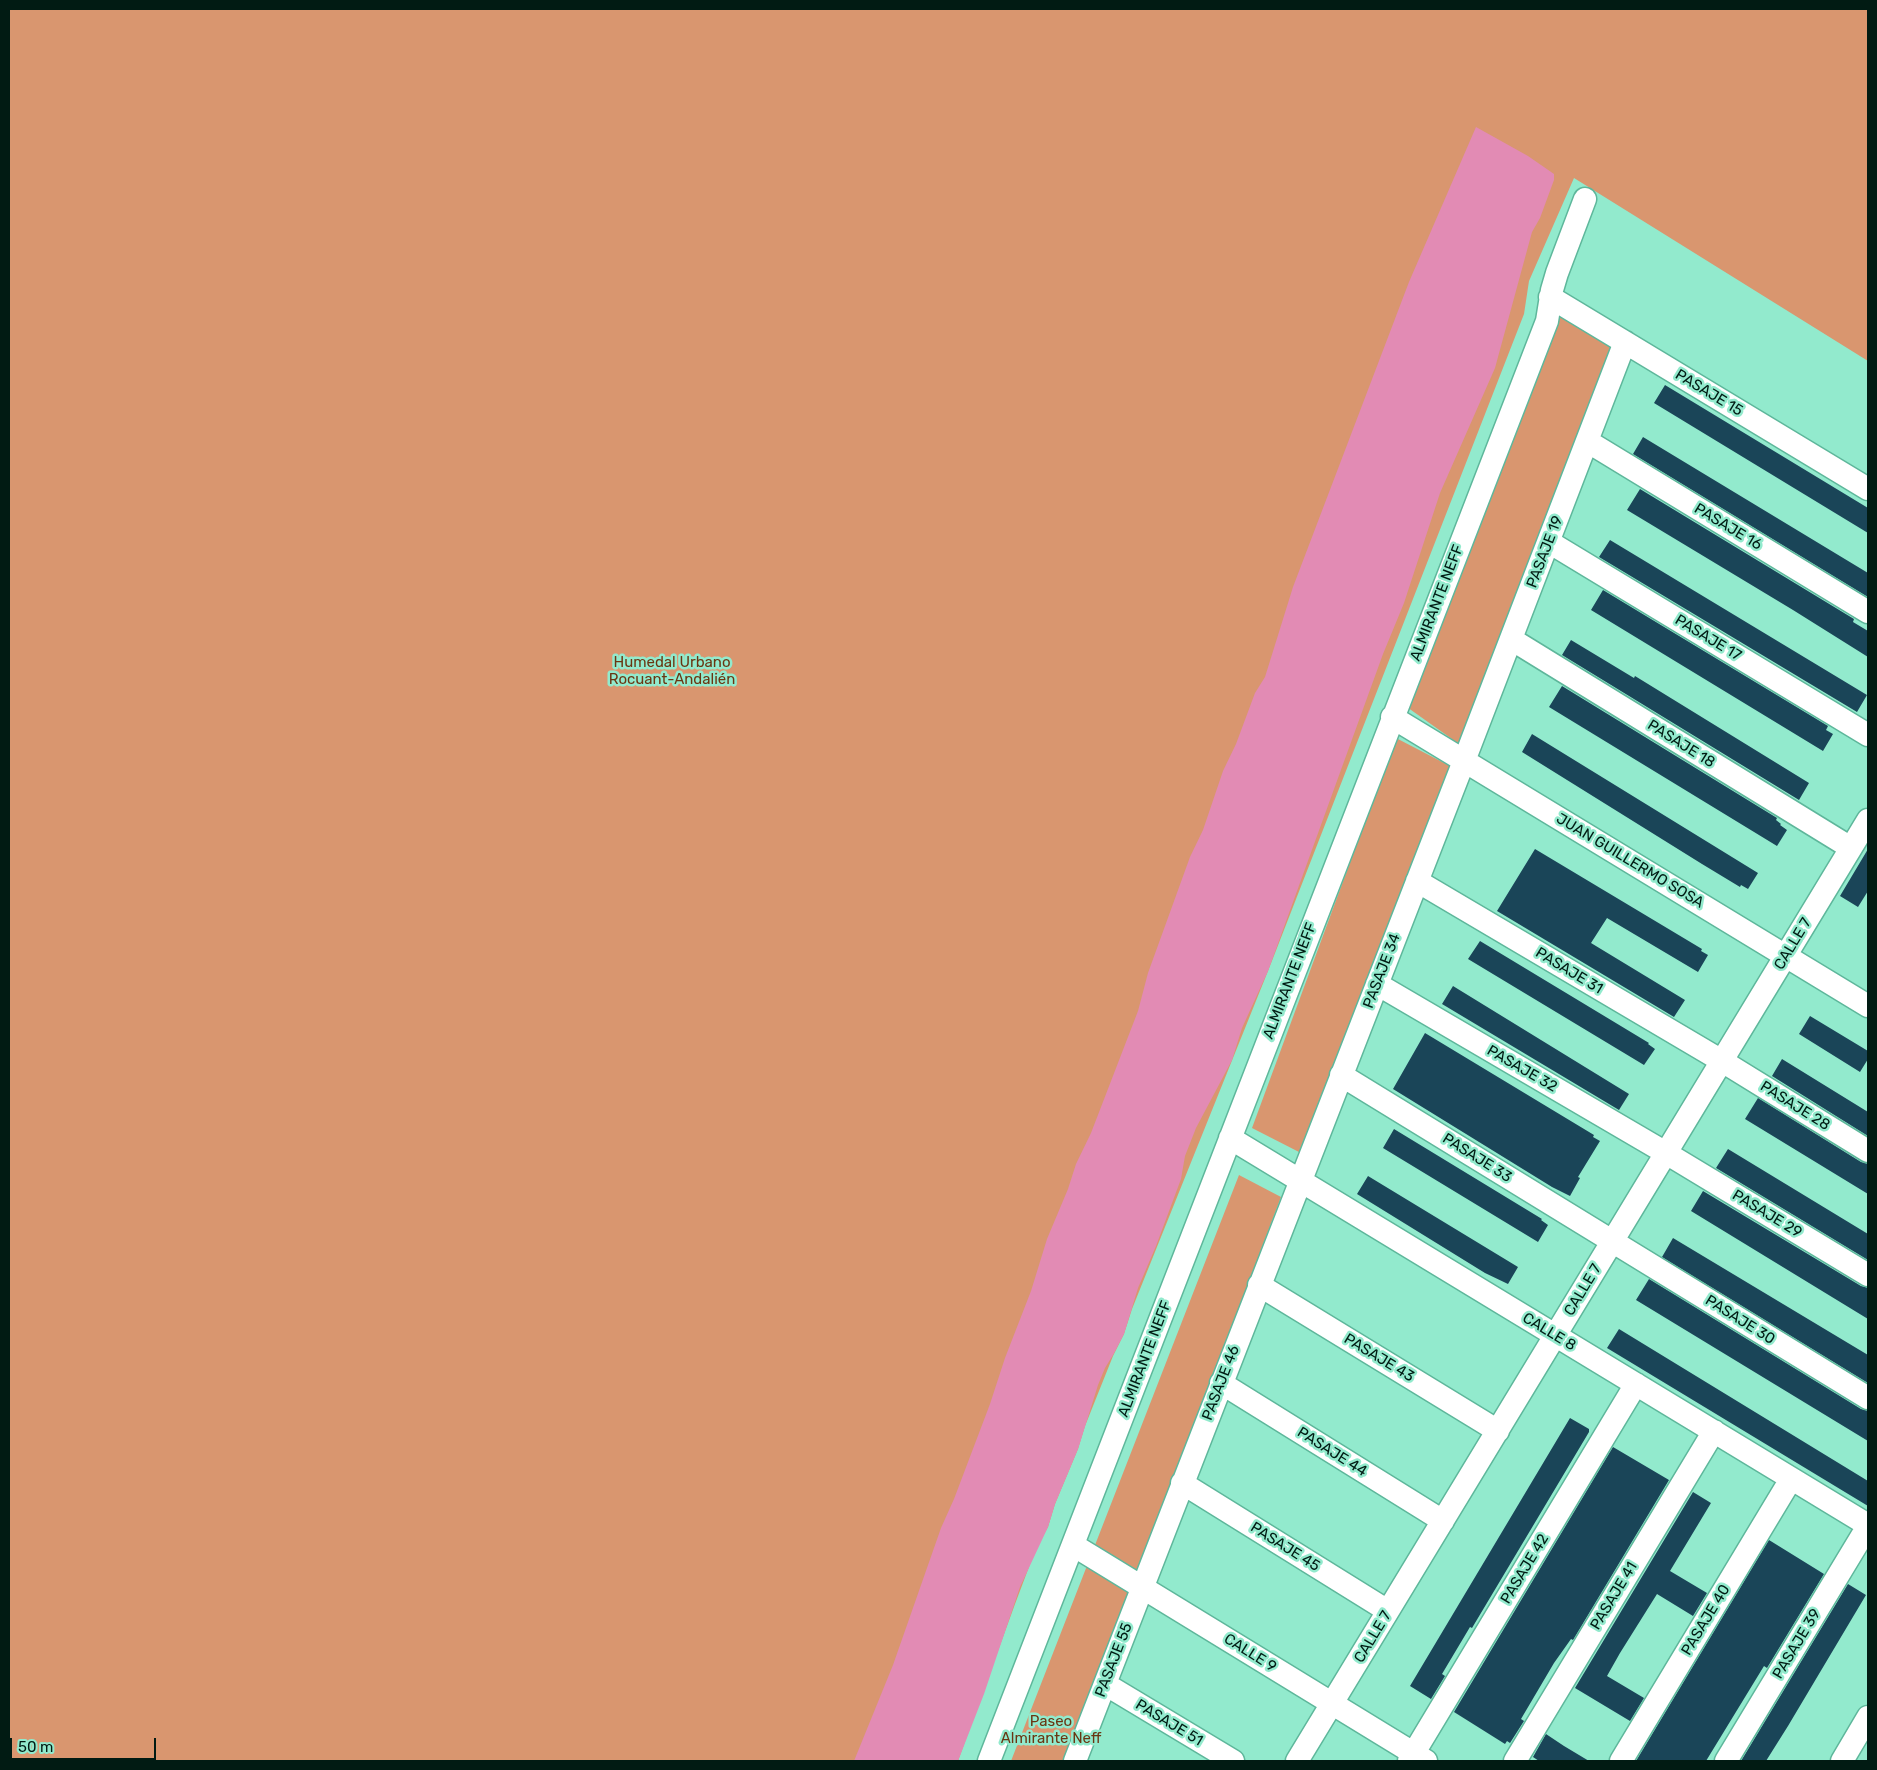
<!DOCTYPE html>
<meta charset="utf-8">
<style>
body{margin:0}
#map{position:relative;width:1877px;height:1770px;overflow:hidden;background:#92eacd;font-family:Rubik,sans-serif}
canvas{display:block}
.frame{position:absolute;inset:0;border:10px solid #011b13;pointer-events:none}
.scale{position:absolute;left:10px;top:1738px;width:146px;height:22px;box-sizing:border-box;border:2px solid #011b13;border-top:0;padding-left:6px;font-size:15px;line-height:18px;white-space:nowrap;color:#011b13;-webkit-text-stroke:4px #92eacd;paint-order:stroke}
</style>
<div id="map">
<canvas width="1877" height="1770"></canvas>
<div class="frame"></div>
<div class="scale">50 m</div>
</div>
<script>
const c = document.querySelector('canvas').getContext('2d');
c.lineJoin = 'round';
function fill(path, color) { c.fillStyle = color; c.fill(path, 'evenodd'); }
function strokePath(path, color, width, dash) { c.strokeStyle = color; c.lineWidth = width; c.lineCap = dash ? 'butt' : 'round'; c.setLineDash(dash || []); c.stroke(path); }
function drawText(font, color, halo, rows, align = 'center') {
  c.font = font + ' Rubik,sans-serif'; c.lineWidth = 5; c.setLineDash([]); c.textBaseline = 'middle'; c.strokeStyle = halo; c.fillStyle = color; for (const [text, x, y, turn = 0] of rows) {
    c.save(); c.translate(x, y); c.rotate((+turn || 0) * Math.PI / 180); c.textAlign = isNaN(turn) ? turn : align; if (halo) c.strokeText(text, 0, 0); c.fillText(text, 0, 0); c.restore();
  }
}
fill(new Path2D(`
 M9,9h1859v352l-294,-183 -45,103 -5,33 -256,657 -136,338 -8,25 -11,22 -28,70 -7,23 -23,55 -7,23 -13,24 -20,53 -57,157h-949z
 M1558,312l53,36 -152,396 -55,-39z
 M1396,738l54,28 -151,386 -47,-24z
 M1239,1175l42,22 -214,564h-56z`), '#d9966f');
fill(new Path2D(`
 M1476,127l52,29 26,18v6l-14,38 -8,14 -37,136 -55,125 -36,110 -21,51 -115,317 -26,57 -10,32 -36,68 -11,28 -4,23 -25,67 -18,42 -14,46 -11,21 -8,13 -7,17 -20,64 -23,55 -7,23 -28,60 -36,107 -26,67h-104l39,-96 48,-137 13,-29 36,-95 15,-46 26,-67 16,-52 21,-50 8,-25 15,-31 47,-122 10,-38 42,-116 13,-27 20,-59 13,-27 19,-51 10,-16 28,-90 116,-305z`), '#e28bb4');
fill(new Path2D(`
 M1665,385l203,123v25l-214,-130z
 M1643,437l225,136v24l-235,-143z
 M1640,489l214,130 -1,3 15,9v26l-75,-47 -166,-100z
 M1610,540l257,155 -10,17 -258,-155z
 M1603,590l225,136 -2,4 7,4 -10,17 -232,-141z
 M1571,640l63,38 1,-2 174,107 -10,17 -237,-145z
 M1562,686l215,132 -1,2 5,4 -1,1 7,5 -10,16 -228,-139z
 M1532,734l226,139 -10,16 -7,-4 -1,2 -38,-23 -180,-112z
 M1535,849l167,100 -1,2 7,4 -10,17 -91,-54 -16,25 94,57 -11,17 -177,-106z
 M1868,849v42l-10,16 -18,-11z
 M1480,941l169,102 -1,1 7,5 -11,16 -176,-106z
 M1453,986l176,108 -10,16 -177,-106z
 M1810,1016l58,35v8l-8,13 -61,-38z
 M1425,1033l169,102 -1,2 7,4 -22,36 2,1 -10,18 -18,-9 -159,-98z
 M1782,1059l86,53v24l-96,-60z
 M1758,1098l103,64 7,2v30l-123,-75z
 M1394,1129l148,90 -1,1 7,5 -10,17 -155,-94z
 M1728,1149l140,85v26l-152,-92z
 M1368,1176l150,91 -10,17 -23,-11 -128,-79z
 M1703,1191l158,95 7,2v31l-177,-108z
 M1673,1238l195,117v28l-206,-126z
 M1649,1279l212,130 7,2v30l-232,-141z
 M1619,1329l249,152v25l-261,-158z
 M1570,1418l19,11v3l-117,196 -2,-1 -28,47 3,2 -14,23 -21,-13z
 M1613,1447l56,33 -96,160 -2,-1 -17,24 -33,56 3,2 -14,22 -3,-2 -2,3 -51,-32z
 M1693,1492l18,11 -41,68 37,22 -14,23 -36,-22 -37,59 -13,23 37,22 -14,23 -55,-33z
 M1769,1540l55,34 -57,94 -3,-2 -58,95h-70z
 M1848,1584l18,11 -78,131 -22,35h-25z
 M1546,1734l18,12 25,15h-50l-6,-4z`), '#1a4558');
const street = new Path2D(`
 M1550,297l318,192
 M1587,441l281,171
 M1549,542l319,193
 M1511,639l340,209
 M1392,717l476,289
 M1417,881l305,180 146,90
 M1377,984l289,169 202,122
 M1341,1075l527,323
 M1230,1138l638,387
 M1259,1285l239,146
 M1221,1383l222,138
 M1182,1483l206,128
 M1073,1545l353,216
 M1105,1684l128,77
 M989,1761l558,-1440 5,-31 5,-17 28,-74
 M1075,1761l389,-1000 161,-419
 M1297,1761l571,-941
 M1409,1761l227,-377
 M1515,1761l199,-330
 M1621,1761l170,-282
 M1726,1761l142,-235
 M1842,1761l26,-44`);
strokePath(street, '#5eb79b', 25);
strokePath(street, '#fff', 22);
drawText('15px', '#011b13', '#92eacd', [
 ["PASAJE 15",1709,393,31],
 ["PASAJE 16",1728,527,31],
 ["PASAJE 19",1545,552,-69],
 ["ALMIRANTE NEFF",1437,603,-69],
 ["PASAJE 17",1708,638,31],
 ["PASAJE 18",1681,744,32],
 ["JUAN GUILLERMO SOSA",1630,861,31],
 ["CALLE 7",1793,944,-59],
 ["PASAJE 34",1382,971,-69],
 ["PASAJE 31",1569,971,31],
 ["ALMIRANTE NEFF",1290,981,-69],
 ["PASAJE 32",1522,1069,30],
 ["PASAJE 28",1795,1106,32],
 ["PASAJE 33",1477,1158,32],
 ["PASAJE 29",1767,1214,31],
 ["CALLE 7",1583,1290,-59],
 ["PASAJE 30",1740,1320,32],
 ["CALLE 8",1549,1332,31],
 ["PASAJE 43",1379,1358,31],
 ["ALMIRANTE NEFF",1145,1359,-69],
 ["PASAJE 46",1221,1383,-69],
 ["PASAJE 44",1332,1452,32],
 ["PASAJE 45",1285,1547,32],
 ["PASAJE 42",1525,1569,-59],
 ["PASAJE 41",1614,1596,-59],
 ["PASAJE 40",1706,1620,-59],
 ["CALLE 7",1373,1637,-59],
 ["PASAJE 39",1797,1644,-59],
 ["CALLE 9",1250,1653,32],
 ["PASAJE 55",1114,1660,-69],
 ["PASAJE 51",1169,1723,31]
]);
drawText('15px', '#6a3612', '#92eacd', [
 ["Humedal Urbano",672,663],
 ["Rocuant-Andalién",672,680],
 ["Paseo",1051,1722],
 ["Almirante Neff",1051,1739]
]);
</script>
